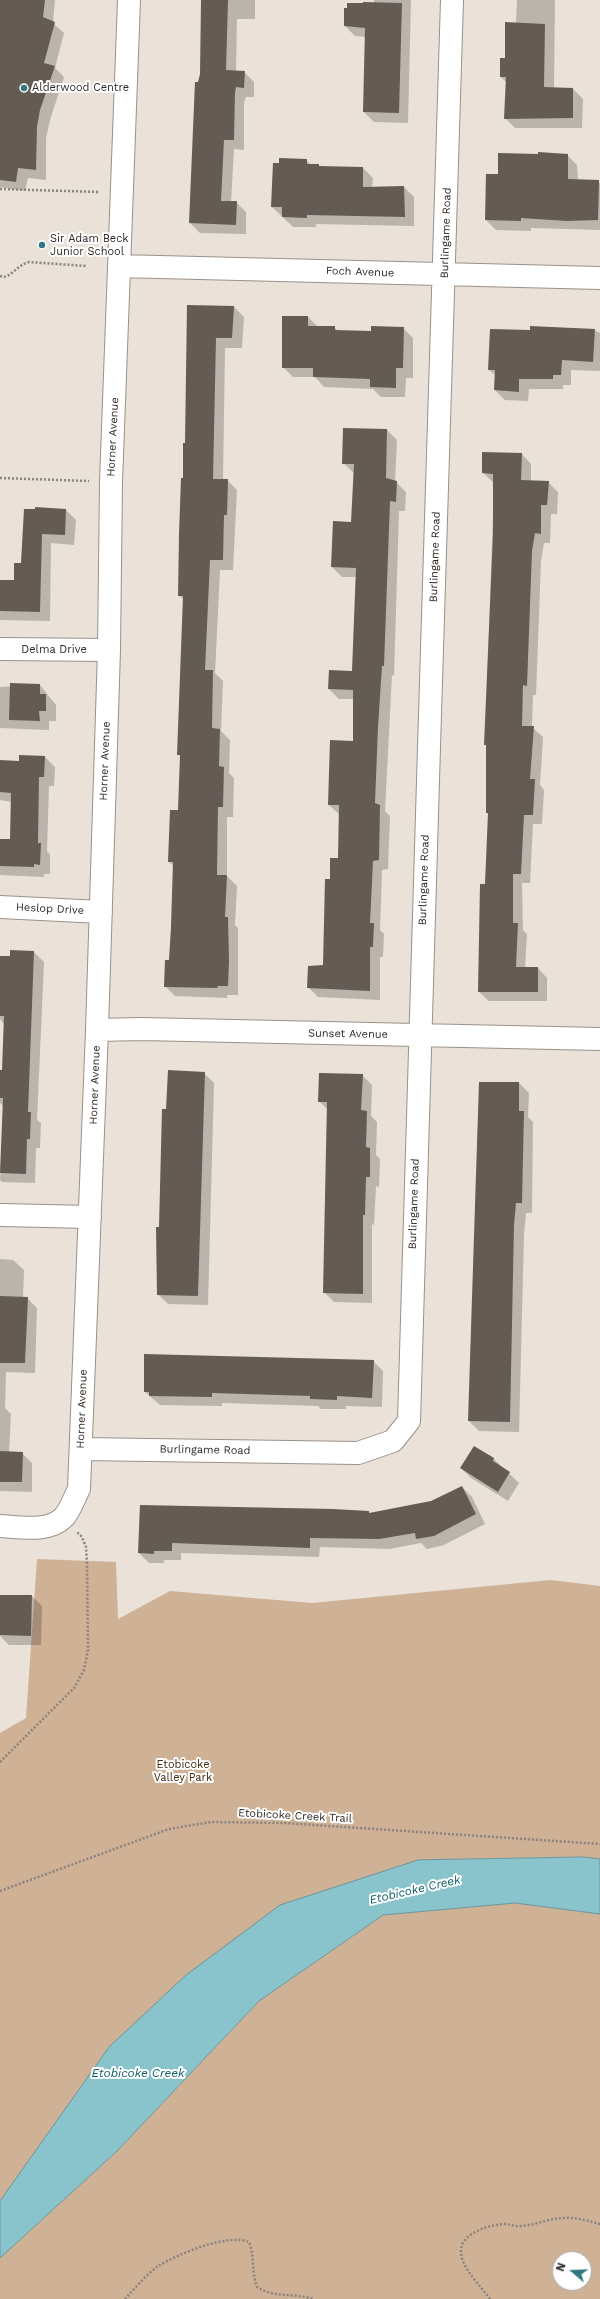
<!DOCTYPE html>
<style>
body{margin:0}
#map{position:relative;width:600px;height:2299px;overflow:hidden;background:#eae1d8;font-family:"Work Sans",sans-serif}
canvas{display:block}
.north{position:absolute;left:552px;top:2251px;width:40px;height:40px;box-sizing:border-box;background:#fff;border:1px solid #aba9a8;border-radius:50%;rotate:289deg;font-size:11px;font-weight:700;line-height:16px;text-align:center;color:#2d2926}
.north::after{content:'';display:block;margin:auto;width:14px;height:18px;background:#307882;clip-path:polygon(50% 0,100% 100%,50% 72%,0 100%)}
</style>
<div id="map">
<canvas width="600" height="2299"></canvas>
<div class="north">N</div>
</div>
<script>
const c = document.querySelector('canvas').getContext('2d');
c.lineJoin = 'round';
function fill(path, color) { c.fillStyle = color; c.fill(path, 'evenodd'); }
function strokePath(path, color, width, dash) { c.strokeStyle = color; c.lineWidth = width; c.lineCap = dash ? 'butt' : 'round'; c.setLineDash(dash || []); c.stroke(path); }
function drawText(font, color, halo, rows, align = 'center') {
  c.font = font + ' "Work Sans",sans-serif'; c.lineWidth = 4; c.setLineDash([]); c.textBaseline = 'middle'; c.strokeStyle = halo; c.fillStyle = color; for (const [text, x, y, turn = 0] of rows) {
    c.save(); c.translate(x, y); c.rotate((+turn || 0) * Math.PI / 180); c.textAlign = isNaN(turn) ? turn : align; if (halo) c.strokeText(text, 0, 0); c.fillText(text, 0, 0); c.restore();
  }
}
fill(new Path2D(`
 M37,1559l79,3 2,57 52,-28 142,12 239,-23 49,6v273l-17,-2 -165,3 -418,341v-468l26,-15z
 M515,1903l85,11v385h-600v-41l117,-107 142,-150 124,-86zM560,2259h24v24h-24z`), '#cfb195');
const water = new Path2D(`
 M583,1857l17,2v55l-85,-11 -132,12 -124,86 -142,150 -117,107v-57l109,-154 77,-72 94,-70 138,-45z`);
fill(water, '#89c3cc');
strokePath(water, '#6d959a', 1);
fill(new Path2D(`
 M0,0h55l-2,23 11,10 -9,35 9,9 -14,43 -4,18v42l-18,-2 -3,13 -25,-4z
 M202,0h53v19h-18l-1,52 8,1 10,10v15h-8l-2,6v47l-10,-1 -3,53h5l10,10v22l-46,-1 -10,-10 11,-149z
 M374,0h37l-3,123 -34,-1 -10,-10 2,-75 -11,-1 -10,-10 29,-23z
 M517,0h38l-1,88 19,1 10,10 -1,29h-67l-10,-10 1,-36 -5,-5 15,-53z
 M567,155l10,10 1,16 22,2v47l-69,-2v3l-35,-1 -10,-10 1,-45h12z
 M306,160l5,5 10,2 42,1 10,10 -1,9h32l10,10v29l-98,-2v3h-23l-21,-20z
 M188,306l46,1 10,10 -2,31h-17l-2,132h4l10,10 -4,80h-13l-5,103 8,8 -2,50 9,9 -1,33 5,5 -1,39h-6v59l10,10 -2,39 3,3v67h-11v3l-52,-2 -10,-10 5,-25 4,-95 -5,-4 10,-51 2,-54 -3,-3 6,-154 -5,-5 7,-151z
 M308,317l10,10h16l4,4 34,1 31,-4 10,10v40h-7l-1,19h-24l-8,-8 -49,-2 -9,-10h-22l-10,-10z
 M531,327l63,3 6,3v38l-29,-1v15h-8v4h-34l-1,12 -23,-1 -10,-10 1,-14 -7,-6 42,-39z
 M387,430l10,10 -2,41 11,11 -1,19h-6l-5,165 -2,-1 -7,136 5,5 -2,53 -6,1 -2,60 4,4 -1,23h-3v43l-62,-3 -10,-10 16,-21 7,-86 8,-21 1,-44 -11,-10 25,-63v-43h-15l-10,-10 24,-17 3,-95h-14l-10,-10 20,-44 2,-50 -11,-10z
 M522,454l9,10v17l17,1 10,10 -1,22h-6l-1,29h-6l-3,18 -5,134h-3l-1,32 11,10 -3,48 4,5 -2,34h-9l-3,59h-8l1,47 4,4 -2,34h13l9,10v23h-58l-10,-9 10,-177 -2,-2v-66l-2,-3 9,-261 -11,-10z
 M25,510h41l10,10 -2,25 -23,-2 -1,78 -50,-1v-39h15l7,-17z
 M40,685l16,20v16h-7v9l-49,-2v-41z
 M45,757l10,10 -1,19h-5l-2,65 3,3v20h-6v3l-44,-2v-35h11l1,-38 -12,-2v-39l20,1z
 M11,951l23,1 10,10 -7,158 4,3 -1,25h-4l-1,35 -33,-1 -2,-2 4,-73 -4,-4v-32h3l1,-47 -4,-5v-62h11z
 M204,1073l10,10 -6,222 -40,-1 -10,-10 9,-184z
 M362,1075l10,10 -1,31 6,6 -1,33 4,4 -1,28 -3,-1 -2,39 -2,-1v79l-38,-1 -10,-10 4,-182 -9,-9z
 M519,1083l10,10 -1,24 5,5 -1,91h-6l-2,22 -5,197 -40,-1 -10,-10z
 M0,1259l13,1 11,10 -1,28h4l10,10 -2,65 -29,-1 -1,36 6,6 -2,38 13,1 10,10v29l-32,-1z
 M373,1361l10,10 -1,36 -36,-1v3h-25l-3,-3 -96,-3v3l-62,-1 -15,-13z
 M474,1447l20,12 25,24 -11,18 -37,-23 -10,-10z
 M462,1487l10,10 13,27 -41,21 -17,4 -6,-6 -32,6 -69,-2 -1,10 -138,-4v7h-17v3h-15l-10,-10 1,-47 228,6 2,2 61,-12z
 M0,1596h32l10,10 -1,39h-32l-9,-9z`), '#0003');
fill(new Path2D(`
 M0,0h45l-2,17 12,5 -11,41 11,3 -15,44 -3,17 -1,43 -18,-2 -2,14 -16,-2z
 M201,0h27l-2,70 19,1 -1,17 -8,-1 -1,6 -1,47h-10l-3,61h16l-1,24 -47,-2 6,-141h3l2,-8z
 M363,2l39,1 -3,110 -36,-1 2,-84 -21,-2v-18h3v-5h16z
 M505,22l40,2 -1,63 29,1v30l-69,1 2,-42h-6v-19h5z
 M538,152l30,2v25l31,1 -1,40 -31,1 -46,-3v3l-36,-1 1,-46h12v-21l40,1z
 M279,158l28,1v5h12v2l44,1v20l41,-1 1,31 -98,-2v3l-25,-1v-10h-11l2,-44h6z
 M187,305l47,1 -2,32h-16l-3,141h15l-1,36h-3l-1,45h-13l-5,110h8l-1,58 8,1 -1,37 5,1 -1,40h-5l-1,68h10l-2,42h3l1,44 -1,25h-10l-1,2 -53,-1 1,-27h4l2,-33 2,-65h-5l2,-52h8l2,-55h-3l6,-159h-5l1,-62 2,-56h2v-35h2z
 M282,316h26v10h27v4l36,1v-5l33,1 -1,41h-7v20l-26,-1v-8l-57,-2v-9h-31z
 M530,326l65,3 -2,33 -31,-2 -1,15h-8v4h-34v13l-25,-2 1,-20h-7l2,-41 40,1z
 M343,428l44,1 -1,49 11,3 -1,21 -6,-1 -6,165h-2l-4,61 -3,76 5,2 -1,55 -6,1 -3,62h4l-1,24h-3v44l-63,-3 1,-22 15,-1 2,-86h5v-21h8l1,-53h-11l2,-65 23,1v-51l-25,-1 1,-19 23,1 4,-103 -25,-1 2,-46 18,1 3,-58h-12z
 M482,452l40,1 -1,27 28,1 -2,24h-6v29l-6,-1 -3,18 -5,135 -4,-1 -1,41h12l-4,53h5l-2,36h-9l-3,59h-8v49h5l-2,44h22v25h-60l2,-108h5l3,-71h-2v-68h-2l9,-210v-61l-11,-1z
 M35,507l31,2 -1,26 -23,-1 -2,78 -40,-1v-31h14v-17h7l3,-54h11z
 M10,683l30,1v10h6v17h-7l1,10 -31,-1z
 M19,755l26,1 -1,21h-5l-1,66h3l-1,22 -6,-1v3l-34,-1v-27h10l1,-46 -11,-1v-32l19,1z
 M10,950l24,1 -6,161h3l-1,27h-3l-1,35 -26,-1 3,-75h-3v-28h2l2,-54h-4v-60h10z
 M168,1070l37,2 -7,224 -41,-1 -1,-68h3l3,-118h4z
 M319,1073l44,1 -2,36 6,1 -1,36 4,1v29h-4l-1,38h-2v79l-40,-1 4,-191h-9z
 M479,1082h40v29h5l-2,92h-6l-2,22 -4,197 -42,-1z
 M0,1296l28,1 -3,66h-25z
 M144,1354l230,6 -2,38 -35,-2v4l-27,-1v-3l-98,-3v4l-63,-1v-4h-5z
 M474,1446l20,12 -1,3 17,11 -12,20 -38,-24z
 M0,1451l23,1 -1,30h-22z
 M462,1486l14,28 -42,22 -18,3 -1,-6 -36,6 -69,-1v10l-138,-5v8h-18v3l-16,-1 2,-48 193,4 36,2v2l62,-12z
 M0,1595h32l-1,41 -31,-1z`), '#645c54');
const minor = new Path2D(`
 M119,266l481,12
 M0,649l109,1
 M0,907l101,5
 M97,1030l45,-1 458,10
 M0,1215l90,2
 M81,1449l277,4 35,-12 16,-20c12,-474 30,-947 43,-1421
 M0,1526c19,1 49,7 64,-9 7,-8 10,-19 15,-28l18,-459 12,-380 2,-168 18,-482`);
strokePath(minor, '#9a9189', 24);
strokePath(new Path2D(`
 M0,189l99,3
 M0,276l4,1c10,-3 14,-12 25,-15l57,4
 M0,478l89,3
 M0,1762l74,-74 10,-18 4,-20 -1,-87 -1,-16 -4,-10 -5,-5
 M0,1891l169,-62 42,-7 73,1 316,21
 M125,2299c10,-11 21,-24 33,-33 20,-12 70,-33 91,-24 6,14 2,29 8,45 19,12 35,5 56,12
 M490,2299c-9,-13 -31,-33 -29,-50 2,-17 31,-25 45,-25 5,1 11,3 15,2 15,-1 28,-8 43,-8 12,-1 24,3 36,6`), '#8a837d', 2.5, [2, 2]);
strokePath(minor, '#fff', 22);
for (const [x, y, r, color] of [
 [24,88,4,"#307882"],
 [42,245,4,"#307882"]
]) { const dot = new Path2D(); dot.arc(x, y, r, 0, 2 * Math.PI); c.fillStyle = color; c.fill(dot); strokePath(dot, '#fff', 1.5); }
drawText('11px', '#2d2926', '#fff', [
 ["Alderwood Centre",32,88],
 ["Sir Adam Beck",50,239],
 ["Junior School",50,252]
], 'left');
drawText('11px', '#2d2926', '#fff', [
 ["Burlingame Road",446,233,-88],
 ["Foch Avenue",360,272,2],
 ["Horner Avenue",113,437,-87],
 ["Burlingame Road",435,557,-88],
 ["Delma Drive",54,650],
 ["Horner Avenue",105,761,-88],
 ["Burlingame Road",424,880,-88],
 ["Heslop Drive",50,909,3],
 ["Sunset Avenue",348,1034,1],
 ["Horner Avenue",95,1085,-88],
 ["Burlingame Road",414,1204,-88],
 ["Horner Avenue",82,1409,-88],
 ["Burlingame Road",205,1450,1],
 ["Etobicoke Creek Trail",295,1816,3]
]);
drawText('11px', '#41280e', '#fff', [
 ["Etobicoke",183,1765],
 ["Valley Park",183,1778]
]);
drawText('italic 12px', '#0c5e68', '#fff', [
 ["Etobicoke Creek",415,1890,-13],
 ["Etobicoke Creek",138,2073]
]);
</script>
